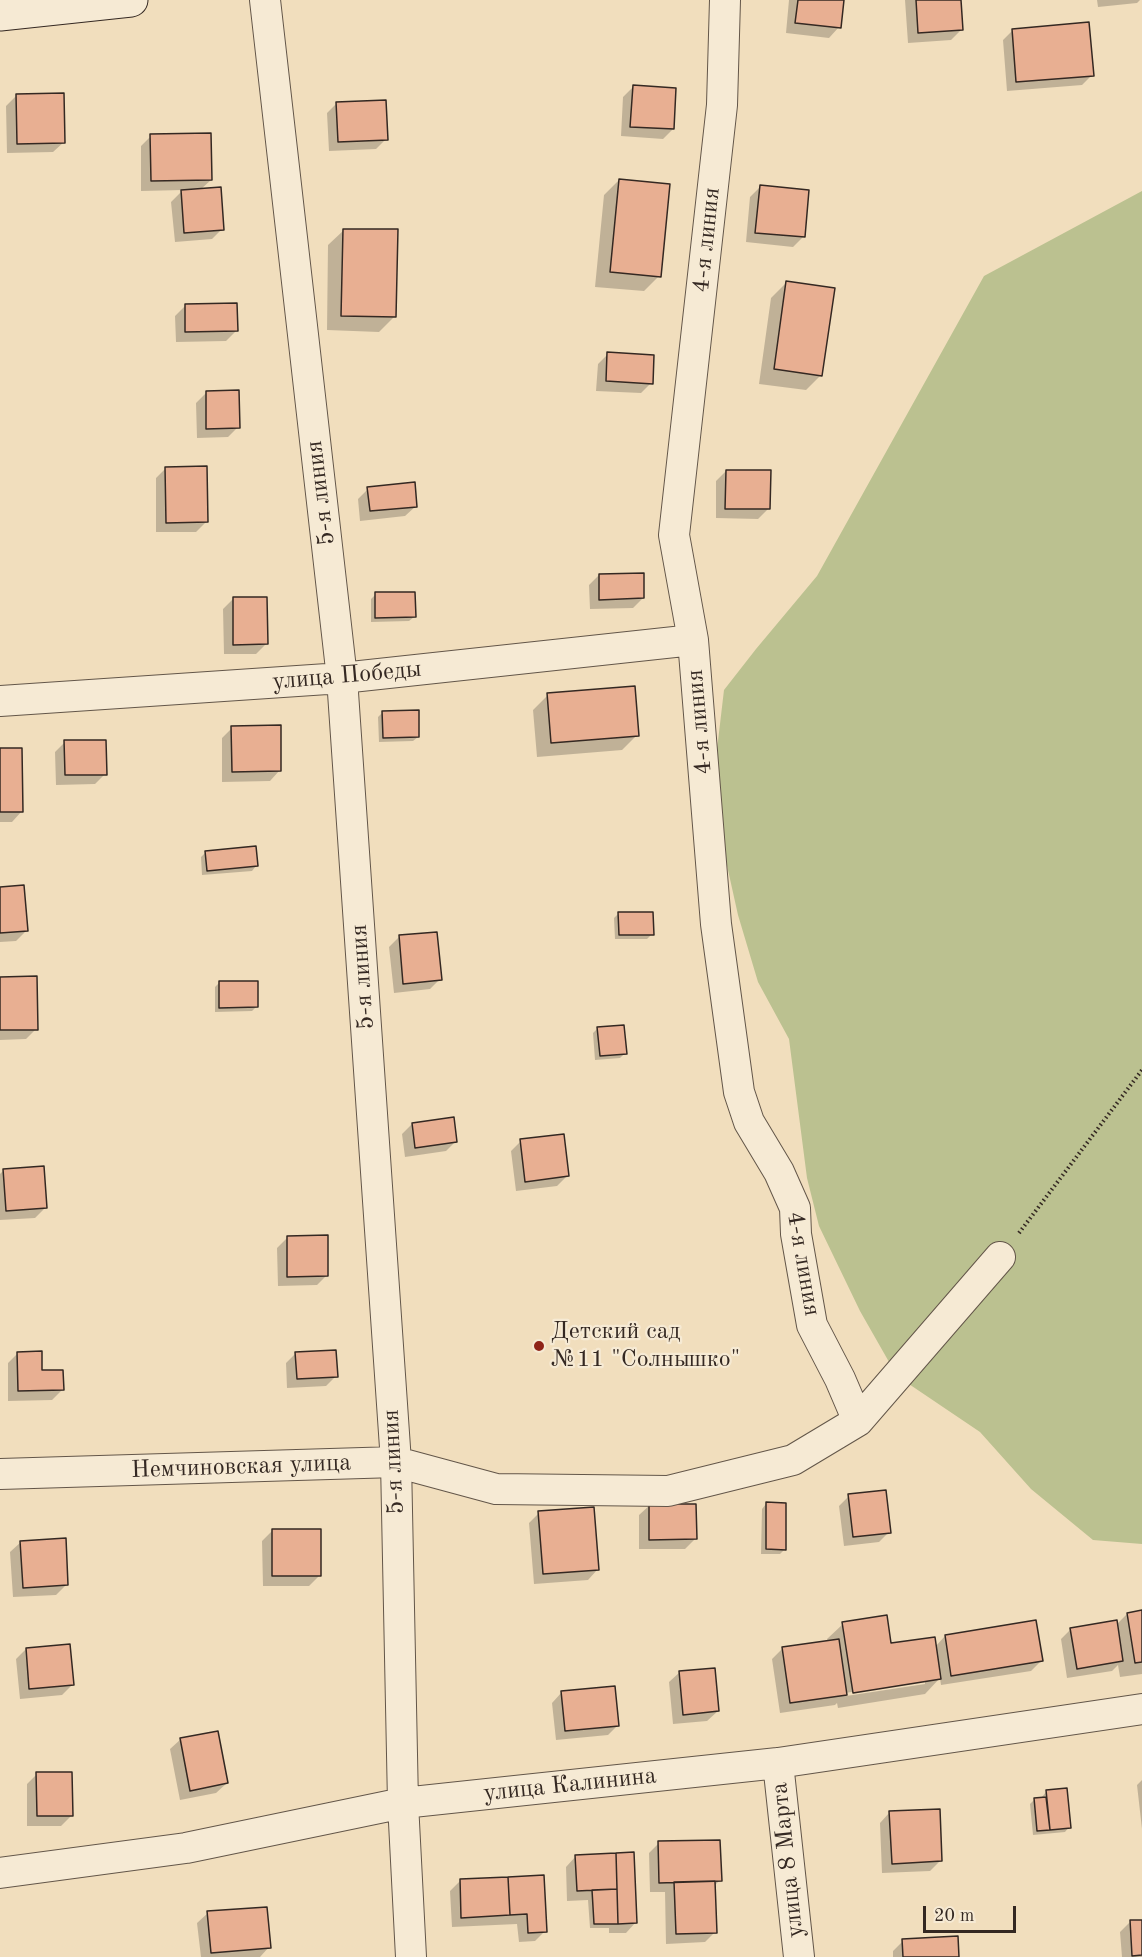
<!DOCTYPE html>
<meta charset="utf-8">
<style>
body{margin:0}
#map{position:relative;width:1142px;height:1957px;overflow:hidden;background:#f1debd;font-family:"Old Standard TT",serif}
canvas{display:block}
.scale{position:absolute;left:923px;top:1906px;width:93px;height:27px;box-sizing:border-box;border:3px solid #342822;border-top:0;padding-left:8px;font-size:18px;line-height:21px;white-space:nowrap;color:#342822;-webkit-text-stroke:4px #f6ead4;paint-order:stroke}
</style>
<div id="map">
<canvas width="1142" height="1957"></canvas>
<div class="scale">20 m</div>
</div>
<script>
const c = document.querySelector('canvas').getContext('2d');
c.lineJoin = 'round';
function fill(path, color) { c.fillStyle = color; c.fill(path, 'evenodd'); }
function strokePath(path, color, width, dash) { c.strokeStyle = color; c.lineWidth = width; c.lineCap = dash ? 'butt' : 'round'; c.setLineDash(dash || []); c.stroke(path); }
function drawText(font, color, halo, rows, align = 'center') {
  c.font = font + ' "Old Standard TT",serif'; c.lineWidth = 4.5; c.setLineDash([]); c.textBaseline = 'middle'; c.strokeStyle = halo; c.fillStyle = color; for (const [text, x, y, turn = 0] of rows) {
    c.save(); c.translate(x, y); c.rotate((+turn || 0) * Math.PI / 180); c.textAlign = isNaN(turn) ? turn : align; if (halo) c.strokeText(text, 0, 0); c.fillText(text, 0, 0); c.restore();
  }
}
fill(new Path2D(`
 M1142,191v1353l-49,-4 -62,-51 -51,-57 -83,-56 -37,-65 -41,-85 -12,-48 -18,-139 -31,-57 -20,-67 -14,-63 -8,-94 8,-68 32,-41 61,-73 167,-300z`), '#bbc190');
fill(new Path2D(`
 M789,0h53l-3,27 -10,11 -43,-5z
 M905,0h54l2,30 -10,10 -43,3z
 M1097,0h43l-3,3 -39,4z
 M1013,30l79,45 -10,10 -75,6 -4,-51z
 M633,87l40,42 -10,10 -42,-3 2,-39z
 M17,95l47,47 -11,10 -46,1 -1,-47z
 M337,103l49,36 -10,10 -47,2 -2,-38z
 M151,136l60,44 -11,10 22,39 -10,10 -37,3 -4,-40 12,-12 -42,1v-45z
 M619,180l40,96 -15,15 -49,-4 9,-92z
 M760,187l43,50 -10,10 -47,-5 4,-45z
 M344,230l51,86 -16,16 -52,-2 1,-85z
 M787,282l34,93 -15,15 -47,-6 12,-86z
 M185,306l51,25 -10,10 -50,1 -1,-26z
 M608,354l43,29 -10,10 -45,-2 2,-27z
 M206,393l32,34 -10,10 -31,1 -1,-35z
 M166,468l40,54 -10,10h-40v-54z
 M726,471l42,38 -10,10 -42,-1v-37z
 M368,489l48,17 -11,10 -45,5 -2,-22z
 M599,575l44,23 -10,10 -43,1 -1,-24z
 M376,594l38,23 -5,4 -38,1v-23z
 M233,599l33,45 -10,10h-32l-1,-45z
 M548,695l89,40 -15,15 -85,7 -4,-47z
 M383,712l35,25 -5,4 -34,1 -1,-25z
 M232,728l48,42 -10,11 -48,1v-44z
 M65,742l40,32 -10,10 -39,1 -1,-33z
 M0,750l22,61 -10,11h-12z
 M206,852l50,14 -4,5 -50,4 -1,-18z
 M0,888l26,43 -10,10 -16,1z
 M619,913l33,21 -5,5h-32l-1,-21z
 M399,937l41,42 -10,10 -36,4 -5,-46z
 M0,978l36,51 -10,10 -26,1z
 M219,983l38,23 -5,5 -37,1v-25z
 M598,1028l27,25 -5,5 -25,2 -2,-27z
 M412,1124l44,17 -10,10 -41,6 -3,-23z
 M521,1141l46,35 -10,10 -41,5 -5,-40z
 M4,1170l41,38 -10,10 -35,2v-46z
 M287,1238l40,37 -10,10 -39,1 -1,-38z
 M18,1353l44,37 -10,10 -44,1v-38z
 M296,1353l40,23 -10,10 -39,2 -1,-25z
 M849,1496l40,36 -10,10 -35,4 -5,-40z
 M766,1504l19,45 -5,5h-19l1,-45z
 M650,1505l45,34 -10,10h-46v-34z
 M539,1513l59,56 -10,11 -54,4 -5,-61z
 M272,1531l47,45 -10,10h-46l-1,-45z
 M21,1542l45,43 -10,10 -43,2 -3,-45z
 M1142,1612v62l-22,3 -2,-12 -6,6 -45,7 -6,-39 10,-10 45,-4 11,-11z
 M843,1624l47,21 45,2 10,-11 96,25 -10,10 -90,14 -1,-7 -15,16 -87,14 -1,-5 -2,2 -55,8 -8,-54 11,-11 45,-6 -1,-3zM925,1681v3l-79,12 -1,-3z
 M26,1649l46,36 -10,10 -42,4 -4,-40z
 M680,1672l38,39 -11,10 -34,3 -4,-42z
 M562,1692l56,33 -10,10 -52,5 -4,-37z
 M181,1739l46,44 -11,10 -36,7 -10,-51z
 M37,1774l34,42 -10,10h-34v-42z
 M1142,1780v49l-5,-44z
 M1046,1792l23,35 -4,5 -32,3 -3,-31 4,-4 8,-1v-2z
 M890,1812l50,49 -10,10 -48,2 -2,-50z
 M659,1843l61,37 -6,6 1,46 -10,10 -39,2 -1,-52h-15l-1,-39z
 M633,1854l3,68 -10,11h-17v-5h-19l-2,-28 -21,1 -1,-34 10,-11z
 M542,1877l3,54 -10,10 -16,1 -2,-18 -65,3 -2,-36 10,-10z
 M208,1913l61,34 -9,10h-59l-4,-34z
 M1142,1921v36h-20l-2,-25 10,-10z
 M903,1941l54,16h-64v-6z`), '#0003');
const building = new Path2D(`
 M798,0h46l-3,28 -46,-5z
 M916,0h45l2,30 -45,3z
 M1089,22l5,54 -78,6 -4,-53z
 M633,85l43,3 -2,41 -44,-2z
 M64,93l1,50 -48,1 -1,-50z
 M386,100l2,40 -50,2 -2,-40z
 M211,133l1,47 -61,1 -1,-47z
 M619,179l51,5 -9,93 -51,-5z
 M760,185l49,5 -4,47 -50,-4z
 M221,187l3,43 -40,3 -3,-43z
 M343,229h55l-2,88 -55,-1z
 M786,281l49,7 -13,88 -48,-7z
 M237,303l1,28 -53,1v-28z
 M607,352l47,3 -1,29 -47,-3z
 M239,390l1,38 -34,1v-38z
 M207,466l1,56 -42,1 -1,-56z
 M726,470h45l-1,39h-45z
 M415,482l2,25 -47,4 -3,-24z
 M644,573v25l-45,2v-26z
 M375,592h40l1,25 -41,1z
 M233,597h34l1,47 -35,1z
 M635,686l4,50 -88,7 -4,-50z
 M419,710v27l-36,1 -1,-27z
 M281,725v46l-49,1 -1,-46z
 M64,740h42l1,35h-42z
 M0,748h22l1,64h-23z
 M256,846l2,20 -51,5 -2,-20z
 M24,885l4,46 -28,2v-46z
 M618,912h35l1,23h-35z
 M437,932l5,48 -39,4 -4,-49z
 M37,976l1,54h-38v-53z
 M219,981h39v26l-39,1z
 M624,1025l3,29 -27,2 -3,-29z
 M454,1117l3,25 -42,6 -3,-25z
 M564,1134l5,42 -44,6 -5,-43z
 M44,1166l3,42 -41,3 -3,-42z
 M328,1235v41l-41,1v-41z
 M336,1350l2,27 -41,2 -2,-27z
 M42,1351v19h21l1,20 -46,1 -1,-39z
 M886,1490l5,43 -38,4 -5,-43z
 M766,1502l20,1v47l-20,-1z
 M649,1504h47l1,35 -48,1z
 M594,1507l5,63 -56,4 -5,-63z
 M272,1529h49v47h-49z
 M66,1538l2,47 -45,3 -3,-47z
 M1142,1610v52l-7,1 -8,-50z
 M887,1615l4,28 44,-6 6,42 -88,14 -11,-71z
 M1036,1620l7,41 -92,15 -6,-41z
 M1117,1620l6,41 -46,8 -7,-41z
 M839,1639l8,56 -57,8 -8,-56z
 M70,1644l4,41 -45,4 -3,-41z
 M715,1668l4,43 -36,4 -4,-44z
 M615,1686l4,40 -54,5 -4,-40z
 M218,1731l10,52 -38,8 -10,-53z
 M36,1772h36l1,44h-36z
 M1067,1788l4,40 -21,2 -4,-40z
 M1046,1797l4,33 -13,1 -3,-33z
 M940,1809l2,52 -50,3 -3,-53z
 M720,1840l2,41 -63,2 -1,-42z
 M634,1852l3,71 -19,1 -2,-71z
 M616,1853l1,36 -40,2 -2,-36z
 M544,1875l3,57 -19,1 -1,-19 -17,1 -2,-38z
 M508,1877l2,38 -49,3 -1,-39z
 M715,1881l2,52 -41,1 -2,-52z
 M617,1889l1,35h-24l-2,-34z
 M267,1907l4,41 -60,5 -4,-42z
 M1130,1920h12v35l-10,1z
 M958,1936l1,21h-56l-1,-18z`);
fill(building, '#e8af92');
strokePath(building, '#342822', 1.5);
const street = new Path2D(`
 M265,0l77,678 54,784 7,341 8,154
 M725,0l-3,105 -48,430 19,105 23,284 23,168 10,30 30,50 16,36 1,26 16,91 28,54 18,42
 M0,701l342,-23 351,-38
 M0,1474l396,-12 100,27 172,2 125,-31 65,-39 142,-164
 M778,1763l21,194
 M0,1873l186,-25 217,-45 375,-40 364,-54`);
const secondary = new Path2D(`
 M0,14l131,-14`);
strokePath(street, '#635649', 32);
strokePath(secondary, '#342822', 35);
strokePath(new Path2D(`
 M1019,1233l123,-163`), '#342822', 4, [1.5, 3]);
strokePath(street, '#f6ead4', 30);
strokePath(secondary, '#f6ead4', 33);
for (const [x, y, r, color] of [
 [539,1346,6,"#8f2418"]
]) { const dot = new Path2D(); dot.arc(x, y, r, 0, 2 * Math.PI); c.fillStyle = color; c.fill(dot); strokePath(dot, '#f6ead4', 2); }
drawText('24px', '#342822', '#f6ead4', [
 ["4-я линия",707,240,-84],
 ["5-я линия",321,493,-97],
 ["улица Победы",347,676,-5],
 ["4-я линия",700,722,-95],
 ["5-я линия",363,977,-94],
 ["4-я линия",803,1264,80],
 ["5-я линия",394,1462,-93],
 ["Немчиновская улица",241,1467,-2],
 ["улица Калинина",570,1785,-6],
 ["улица 8 Марта",788,1860,-96]
]);
drawText('24px', '#342822', '#f6ead4', [
 ["Детский сад",551,1332],
 ["№11 \"Солнышко\"",551,1360]
], 'left');
</script>
